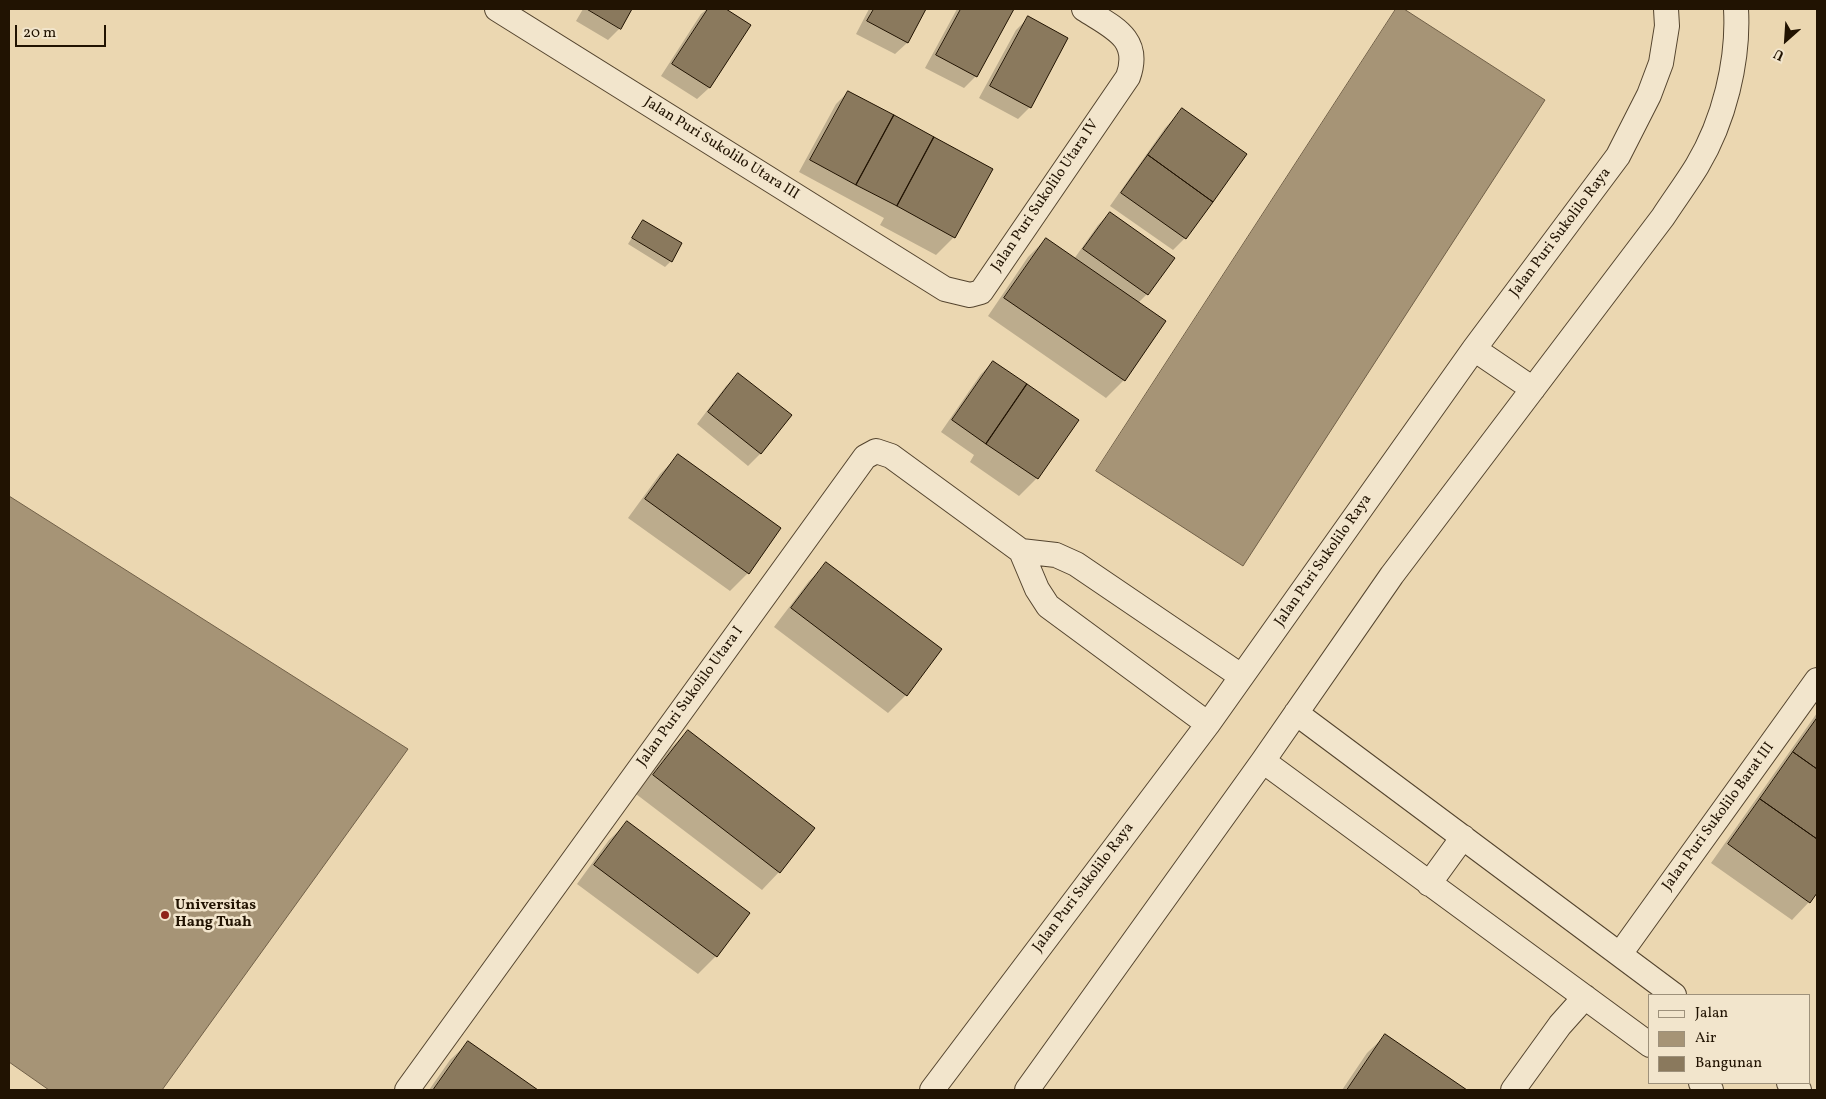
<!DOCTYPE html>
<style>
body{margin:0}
#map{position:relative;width:1826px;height:1099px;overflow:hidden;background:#ebd7b1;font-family:Vollkorn,serif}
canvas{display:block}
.frame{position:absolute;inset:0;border:10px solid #211302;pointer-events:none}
.legend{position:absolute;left:1648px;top:994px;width:162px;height:90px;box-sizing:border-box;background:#f2e5cc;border:1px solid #9e917b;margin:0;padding:6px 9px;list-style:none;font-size:15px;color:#211302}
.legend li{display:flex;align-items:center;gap:10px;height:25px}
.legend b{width:25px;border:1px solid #9e917b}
.north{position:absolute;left:1761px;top:15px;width:50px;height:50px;-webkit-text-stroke:4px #f2e5cc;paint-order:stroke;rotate:206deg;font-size:14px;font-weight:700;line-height:20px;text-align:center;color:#211302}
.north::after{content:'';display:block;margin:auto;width:18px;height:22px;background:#211302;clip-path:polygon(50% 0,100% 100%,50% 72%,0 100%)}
.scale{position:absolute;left:15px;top:25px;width:91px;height:22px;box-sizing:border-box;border:2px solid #211302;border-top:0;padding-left:6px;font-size:15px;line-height:18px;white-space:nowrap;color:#211302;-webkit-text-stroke:4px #f2e5cc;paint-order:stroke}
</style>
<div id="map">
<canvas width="1826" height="1099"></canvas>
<div class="frame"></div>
<ul class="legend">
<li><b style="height:6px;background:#f2e5cc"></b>Jalan</li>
<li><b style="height:14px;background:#a69476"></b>Air</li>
<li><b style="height:14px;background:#8a795d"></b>Bangunan</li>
</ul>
<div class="north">U</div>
<div class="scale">20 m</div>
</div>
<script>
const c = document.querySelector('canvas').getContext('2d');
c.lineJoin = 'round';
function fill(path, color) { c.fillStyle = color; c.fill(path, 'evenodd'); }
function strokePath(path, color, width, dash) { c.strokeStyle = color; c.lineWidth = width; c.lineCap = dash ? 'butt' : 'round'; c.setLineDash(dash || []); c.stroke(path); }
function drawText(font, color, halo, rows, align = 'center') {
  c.font = font + ' Vollkorn,serif'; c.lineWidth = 5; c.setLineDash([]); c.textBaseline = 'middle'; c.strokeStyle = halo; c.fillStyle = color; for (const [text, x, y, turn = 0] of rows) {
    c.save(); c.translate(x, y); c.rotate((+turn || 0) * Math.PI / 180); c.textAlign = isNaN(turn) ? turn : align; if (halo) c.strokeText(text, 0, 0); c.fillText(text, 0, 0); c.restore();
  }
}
const water = new Path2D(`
 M1396,9h8l141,91 -302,466 -147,-95z
 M9,496l399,253 -246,341h-113l-40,-28z`);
fill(water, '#a69476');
strokePath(water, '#716048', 1);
fill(new Path2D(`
 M583,9h48l-11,19 -12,12 -32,-19z
 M707,9h17l26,16 -41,63 -12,11 -36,-23 40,-62z
 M869,9h56l-18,34 -12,11 -39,-20z
 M957,9h56l-37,67 -12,12 -39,-20z
 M1028,18l2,89 -12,12 -39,-21 37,-68z
 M848,92l106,145 -18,18 -56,-30 4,-7 -85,-46 37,-68z
 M1182,110l63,45 -60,83 -12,12 -63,-44 55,-78z
 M1110,213l63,45 -26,36 -9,9 -14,77 -18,18 -118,-82 40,-59 18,-18 28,20 24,-34z
 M644,222l37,22 -10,17 -6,6 -37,-23 10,-16z
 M993,362l44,116 -18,18 -49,-34 4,-7 -33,-23 40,-58z
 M738,375l52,40 -30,39 -12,12 -51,-42 29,-38z
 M678,456l70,117 -18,18 -102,-73 32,-44z
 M827,564l79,131 -18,18 -114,-86 35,-46z
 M1817,713v178l-8,11 -17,18 -81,-57z
 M688,731l91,141 -17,18 -126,-96 34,-45z
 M627,823l121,91 -32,42 -18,18 -121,-90 32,-44z
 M1385,1036l80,54h-123l25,-37z
 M468,1043l68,47h-107l21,-30z`), '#0003');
const building = new Path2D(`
 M587,9h45l-11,20z
 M708,9h18l25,16 -41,63 -38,-24z
 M874,9h52l-18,34 -41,-22z
 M961,9h53l-37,68 -41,-22z
 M1028,16l40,22 -37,70 -41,-22z
 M848,91l46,24 -38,70 -46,-25z
 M1182,108l65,46 -34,48 -65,-47z
 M894,115l40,22 -37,69 -41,-21z
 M934,137l59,32 -38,69 -58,-32z
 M1148,155l65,47 -27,37 -65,-46z
 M1110,212l65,46 -27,37 -65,-46z
 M643,220l39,23 -10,19 -40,-24z
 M1046,238l120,83 -41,60 -121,-83z
 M993,361l34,23 -41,60 -34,-24z
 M738,373l54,42 -31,39 -53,-42z
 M1027,384l52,36 -41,59 -52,-35z
 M678,454l103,74 -32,46 -104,-75z
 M826,562l116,87 -35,47 -116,-88z
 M1817,718v51l-24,-17z
 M688,730l127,98 -35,45 -127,-98z
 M1793,752l24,17v70l-57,-40z
 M1760,799l57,40v54l-7,10 -82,-59z
 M627,821l123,92 -33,44 -123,-92z
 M1385,1034l82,56h-120z
 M468,1041l70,49h-102l-2,-1z`);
fill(building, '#8a795d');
strokePath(building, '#211302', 1);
const minor = new Path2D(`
 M497,9l448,280 25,6 11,-3 147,-215c14,-39 -16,-50 -44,-68
 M1474,349l59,40
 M1296,713l378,282
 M1208,724l-160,-118 -11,-17 -16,-38 35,4 20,9 165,112
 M1263,761l387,284
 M1429,884l34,-47
 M1620,954l197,-274
 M1701,1083l10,7
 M1789,1083l10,7
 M407,1090l458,-633 11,-6 15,5 130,95
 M932,1090l276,-366 266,-375 144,-193 31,-61 12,-32 6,-37 -1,-17
 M1027,1090l236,-329 129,-186 271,-358c11,-17 23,-33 34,-51 27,-45 42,-105 39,-157
 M1513,1090l47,-65 25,-28`);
strokePath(minor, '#54442e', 26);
strokePath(minor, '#f2e5cc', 24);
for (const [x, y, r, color] of [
 [165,915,5,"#8f2418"]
]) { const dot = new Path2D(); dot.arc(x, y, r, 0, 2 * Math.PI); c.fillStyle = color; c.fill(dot); strokePath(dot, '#f2e5cc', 2); }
drawText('15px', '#211302', '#f2e5cc', [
 ["Jalan Puri Sukolilo Utara III",721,149,32],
 ["Jalan Puri Sukolilo Utara IV",1046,196,-56],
 ["Jalan Puri Sukolilo Raya",1561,233,-53],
 ["Jalan Puri Sukolilo Raya",1324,561,-55],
 ["Jalan Puri Sukolilo Utara I",691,697,-54],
 ["Jalan Puri Sukolilo Barat III",1719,817,-54],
 ["Jalan Puri Sukolilo Raya",1084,888,-53]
]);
drawText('bold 15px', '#211302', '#f2e5cc', [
 ["Universitas",175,906],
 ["Hang Tuah",175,923]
], 'left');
</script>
